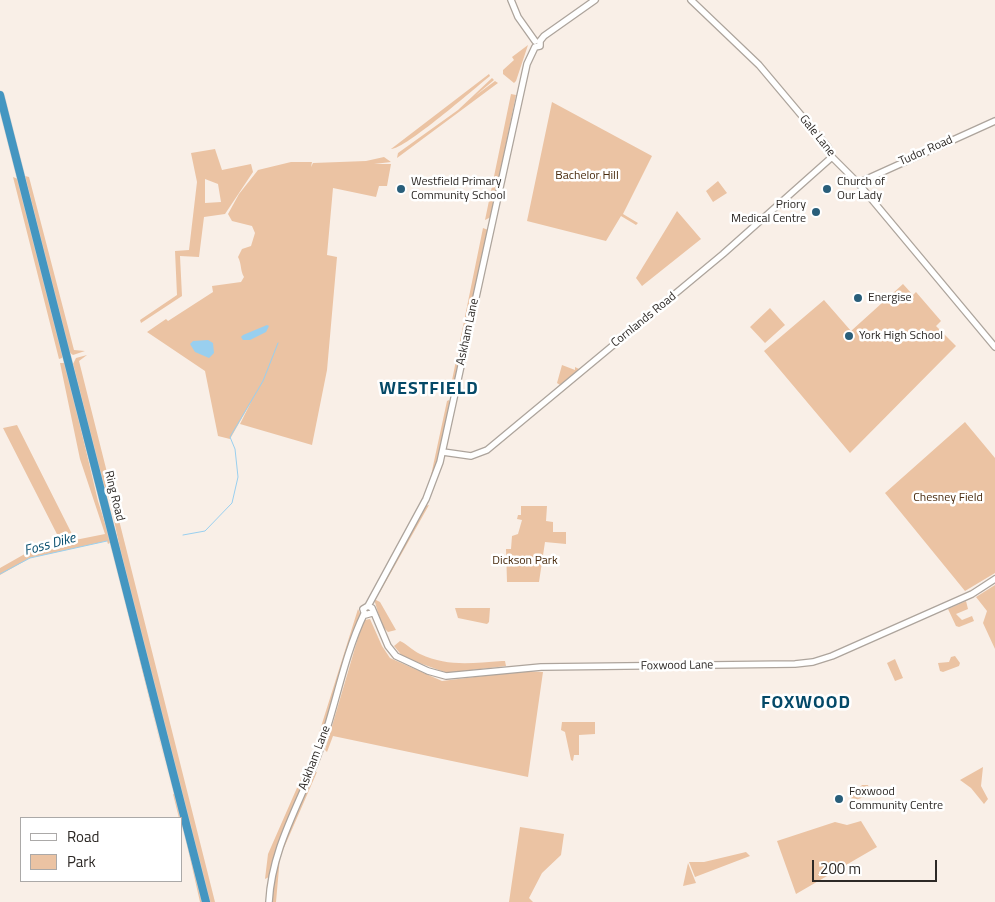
<!DOCTYPE html>
<style>
body{margin:0}
#map{position:relative;width:995px;height:902px;overflow:hidden;background:#f9efe7;font-family:"Titillium Web",sans-serif}
canvas{display:block}
.legend{position:absolute;left:20px;top:817px;width:162px;height:65px;box-sizing:border-box;background:#fff;border:1px solid #aba9a8;margin:0;padding:6px 9px;list-style:none;font-size:15px;color:#2d2926}
.legend li{display:flex;align-items:center;gap:10px;height:25px}
.legend b{width:25px;border:1px solid #aba9a8}
.scale{position:absolute;left:812px;top:860px;width:125px;height:22px;box-sizing:border-box;border:2px solid #2d2926;border-top:0;padding-left:6px;font-size:15px;line-height:18px;white-space:nowrap;color:#2d2926;-webkit-text-stroke:4px #fff;paint-order:stroke}
</style>
<div id="map">
<canvas width="995" height="902"></canvas>
<ul class="legend">
<li><b style="height:6px;background:#fff"></b>Road</li>
<li><b style="height:14px;background:#ebc3a3"></b>Park</li>
</ul>
<div class="scale">200 m</div>
</div>
<script>
const c = document.querySelector('canvas').getContext('2d');
c.lineJoin = 'round';
function fill(path, color) { c.fillStyle = color; c.fill(path, 'evenodd'); }
function strokePath(path, color, width, dash) { c.strokeStyle = color; c.lineWidth = width; c.lineCap = dash ? 'butt' : 'round'; c.setLineDash(dash || []); c.stroke(path); }
function drawText(font, color, halo, rows, align = 'center') {
  c.font = font + ' "Titillium Web",sans-serif'; c.lineWidth = 5; c.setLineDash([]); c.textBaseline = 'middle'; c.strokeStyle = halo; c.fillStyle = color; for (const [text, x, y, turn = 0] of rows) {
    c.save(); c.translate(x, y); c.rotate((+turn || 0) * Math.PI / 180); c.textAlign = isNaN(turn) ? turn : align; if (halo) c.strokeText(text, 0, 0); c.fillText(text, 0, 0); c.restore();
  }
}
fill(new Path2D(`
 M528,45l-12,36 -2,2 -11,-9v-4l11,-10 -2,-3z
 M489,74l1,2c-15,12 -86,74 -99,73z
 M492,78l2,2 -19,16 20,-15 3,2 -101,75 1,-5 60,-43z
 M511,94l5,1 -25,122 -6,3z
 M552,102l100,54 -29,58 15,9 -2,2 -15,-9 -15,25 -79,-20z
 M215,149l7,21 29,-6 2,8 -28,42 -21,3 -5,40 -19,-1 2,40 -41,27 -1,-3 37,-25 -2,-44 14,-1 8,-68 -6,-29zM205,179l13,5 3,18 -16,1z
 M384,157l7,5 -17,2h17l-4,22h-8l-3,11 -43,-9 -6,67 10,2 -10,113 -15,75 -72,-21 11,-22 -21,37 -12,-3 -13,-65 -58,-39 19,-13 2,2 45,-29 -1,-6 29,-4 3,-5c-4,-7 -2,-12 -6,-20l4,-8 9,-3 4,-13 -3,-7 -20,-5 -4,-7 11,-20 19,-24 33,-8h21l-1,5 2,-4 53,-2z
 M25,176l4,1 45,173 11,1 -12,4 -4,-3z
 M13,177l5,2 45,175 -1,4 -3,1z
 M718,181l9,12 -14,9 -7,-11z
 M677,211l24,28 -59,47 -6,-8z
 M483,228l5,2 -35,162 -4,3z
 M903,284l10,11 3,-3 25,29 -5,5 20,20 -106,107 -86,-102 60,-51 27,31z
 M770,308l15,17 -20,18 -15,-16z
 M87,355l-8,6 136,541h-6l-89,-353 -10,-48 -8,-21 -29,-116 3,-6z
 M60,363h4l2,3 32,135 13,41 -3,2 -1,-3 -77,17 -30,17v-7l30,-17 32,-7 -59,-116 14,-3 58,115 30,-6 -25,-75z
 M562,365l13,5v-3l4,2 -19,16 -3,-2z
 M449,400l2,5c-9,24 -12,51 -19,78l-2,-3 17,-79z
 M965,422l30,36v115l-30,18 -80,-98z
 M429,505l-49,87h-1l46,-86z
 M521,506h26l-1,15 7,1v10h13v12l-21,-2 -6,40h-32l-1,-33h5l1,-13 6,-2 4,-14 -5,-1 1,-4h3z
 M110,547l3,1 59,243 -60,-243z
 M995,585v64l-12,-26 4,-12 -11,-14z
 M374,599l6,3 16,28 -8,2 -6,-6z
 M966,601l2,8 -12,5 6,6 10,-4 2,5 -15,6 -3,-1 -8,-17z
 M455,608h35l-1,14 -2,2 -29,-6z
 M358,609l3,6 -44,137 -38,89 -10,36 -4,2 3,-25 46,-105z
 M370,619l12,27 8,12 52,23 81,-10 20,1 -15,105 -195,-41 -6,16 -2,-2 37,-126 3,-4z
 M400,641c7,3 12,9 20,13 28,13 52,9 82,7h3l1,5 -59,7 -44,-16 -9,-11z
 M955,656l5,7 -1,3 -16,6 -3,-1 -2,-8 11,-1 2,-5z
 M895,659l8,19 -8,3 -8,-18z
 M562,722h33v12l-16,1v20h-5l-1,6 -2,-1 -6,-28 -4,-2z
 M983,767l-2,19 7,13 -4,5 -13,-16 -11,-8z
 M317,772l-37,85 -4,45h-4l6,-46 35,-83z
 M862,785h6l3,10 -19,6 -1,-5z
 M173,794l3,1 27,107h-3l-19,-84h-2z
 M861,821l16,26 -81,47 -19,-53 58,-19 12,3z
 M520,827l44,7 -3,21 -19,18 -13,25 4,4h-24z
 M746,852l4,4 -55,21 -6,-15h15z
 M688,863l8,20 -13,3z`), '#ebc3a3');
fill(new Path2D(`
 M267,325l2,1 -3,6 -16,8h-7l-2,-3 2,-2z
 M208,340l5,3 1,10 -5,5 -14,-6 -5,-8 3,-3z`), '#99cfef');
strokePath(new Path2D(`
 M183,535l22,-4 27,-28 6,-26 -3,-28 -5,-12 33,-56 15,-38
 M0,574l30,-16 77,-17`), '#99cfef', 1);
const secondary = new Path2D(`
 M511,0l7,17 17,24
 M691,0l68,65 69,82 4,10 26,26 137,164
 M858,183l137,-62
 M443,452l28,4 16,-6 236,-196 109,-97
 M368,606l4,2 16,38 8,10 32,15 18,5 95,-9 254,-3 18,-2 19,-6 140,-62 23,-15
 M372,613l-7,2 -2,-6 5,-3 58,-107 14,-37 87,-398 8,-17 5,-1v-5l4,-5 51,-36
 M269,902c3,-59 36,-106 54,-161 14,-42 22,-87 41,-127`);
const highway = new Path2D(`
 M0,95l206,807`);
strokePath(secondary, '#ada49c', 8);
strokePath(highway, '#d1d0cf', 9);
strokePath(secondary, '#fff', 5.5);
strokePath(highway, '#4496c1', 8);
for (const [x, y, r, color] of [
 [401,189,5,"#295e7a"],
 [827,189,5,"#295e7a"],
 [816,212,5,"#295e7a"],
 [858,298,5,"#295e7a"],
 [849,336,5,"#295e7a"],
 [839,799,5,"#295e7a"]
]) { const dot = new Path2D(); dot.arc(x, y, r, 0, 2 * Math.PI); c.fillStyle = color; c.fill(dot); strokePath(dot, '#fff', 2); }
drawText('12px', '#2d2926', '#fff', [
 ["Gale Lane",817,136,51],
 ["Tudor Road",926,151,-24],
 ["Cornlands Road",644,320,-39],
 ["Askham Lane",468,332,-78],
 ["Ring Road",114,496,76],
 ["Foxwood Lane",677,666,-1],
 ["Askham Lane",315,758,-69]
]);
drawText('12px', '#492b0e', '#fff', [
 ["Bachelor Hill",587,176],
 ["Chesney Field",948,498],
 ["Dickson Park",525,561]
]);
drawText('12px', '#2d2926', '#fff', [
 ["Westfield Primary",411,182],
 ["Community School",411,196],
 ["Church of",837,182],
 ["Our Lady",837,196],
 ["Priory",806,205,"right"],
 ["Medical Centre",806,219,"right"],
 ["Energise",868,298],
 ["York High School",859,336],
 ["Foxwood",849,792],
 ["Community Centre",849,806]
], 'left');
drawText('italic 14px', '#054c6c', '#fff', [
 ["Foss Dike",50,545,-15]
]);
c.letterSpacing = '1px';
drawText('bold 18px', '#044968', '#fff', [
 ["WESTFIELD",429,390],
 ["FOXWOOD",806,704]
]);
c.letterSpacing = '0px';
</script>
